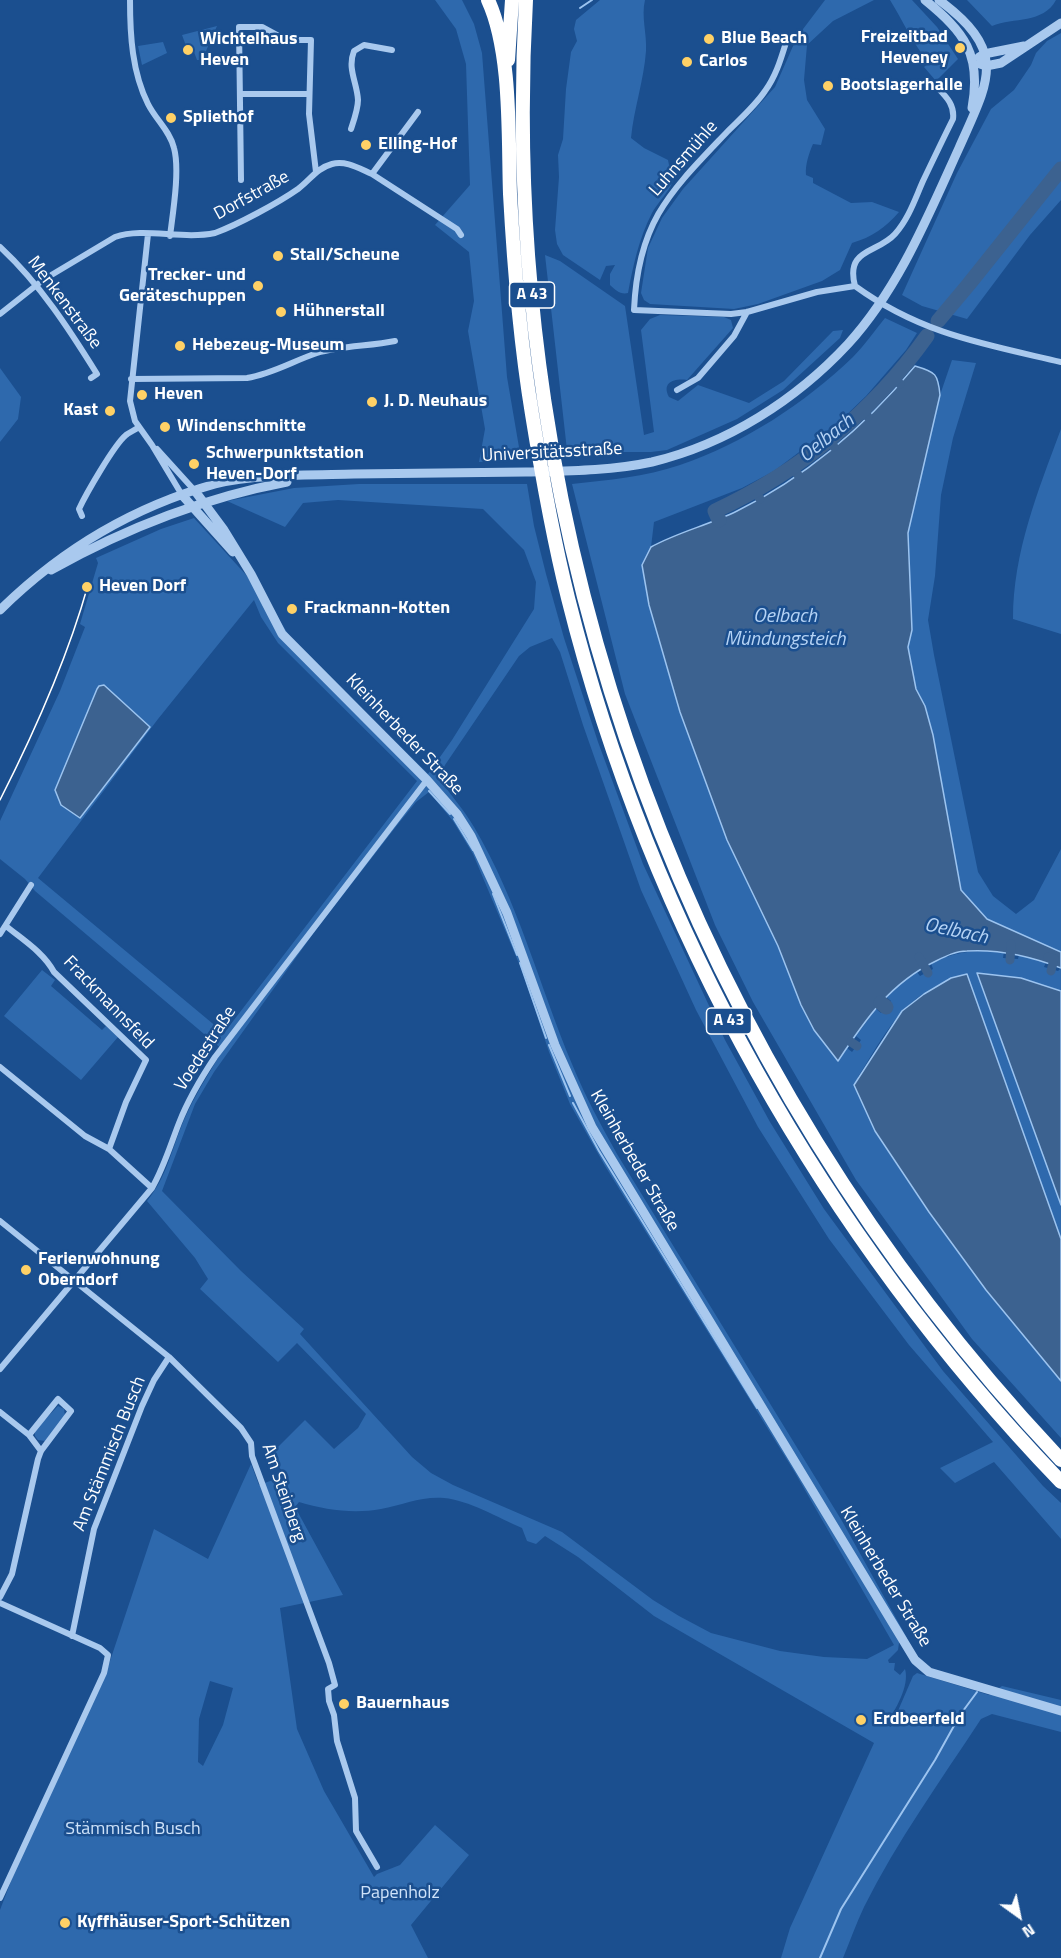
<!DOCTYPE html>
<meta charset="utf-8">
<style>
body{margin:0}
#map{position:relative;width:1061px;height:1958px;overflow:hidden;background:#1b4f8f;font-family:"Titillium Web",sans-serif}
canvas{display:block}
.north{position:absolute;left:989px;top:1886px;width:60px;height:60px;-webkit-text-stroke:4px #1b4f8f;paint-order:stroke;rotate:147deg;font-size:16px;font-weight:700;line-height:24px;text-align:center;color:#fff}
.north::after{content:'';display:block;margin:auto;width:21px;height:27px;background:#fff;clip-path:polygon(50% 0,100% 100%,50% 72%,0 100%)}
</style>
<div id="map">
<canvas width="1061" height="1958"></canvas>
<div class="north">N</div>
</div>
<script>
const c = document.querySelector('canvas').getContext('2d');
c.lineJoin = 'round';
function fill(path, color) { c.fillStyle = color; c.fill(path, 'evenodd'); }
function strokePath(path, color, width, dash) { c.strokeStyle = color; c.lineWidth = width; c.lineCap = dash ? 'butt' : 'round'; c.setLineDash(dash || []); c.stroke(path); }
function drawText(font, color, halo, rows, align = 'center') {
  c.font = font + ' "Titillium Web",sans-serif'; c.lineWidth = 5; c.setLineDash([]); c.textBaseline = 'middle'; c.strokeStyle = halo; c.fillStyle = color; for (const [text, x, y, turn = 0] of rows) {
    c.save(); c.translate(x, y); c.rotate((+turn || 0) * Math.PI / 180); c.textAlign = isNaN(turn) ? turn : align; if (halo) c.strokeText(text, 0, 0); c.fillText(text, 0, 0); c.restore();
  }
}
fill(new Path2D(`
 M435,0h27l12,24 8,29 25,324 14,82 -42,3 6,-33 -17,-98 6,-30 -5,-49 -34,-27 35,-40 -4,-121 -10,-35z
 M600,0h45c-4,17 2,33 1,51 -2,29 -12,57 -15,87l13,10 24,12 1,5 4,-1c9,16 -14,36 -21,49 -13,25 -19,53 -24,80 -7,2 -13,-3 -18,-8v-11l5,-9 -9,1 -6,14 -37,-25 -6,-11 -2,-14 4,-53 -1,-22 5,-16 3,-50 5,-37 6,-11 -3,-12 2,-9z
 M825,0h49l-41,21 -26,24 -3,35 3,20 18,29 -4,16 -8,-1c-4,9 -8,21 -7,31l7,3v5l38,20 21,-1 27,10c-14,16 -27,25 -47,31l-12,27 -18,11 -64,23 -24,5 -84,-5 -6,-4 -3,-7 7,-45 14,-30 21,-29 92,-102 22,-50z
 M890,0h22l25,27 21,32 -22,22 -12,-14 5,-4c-16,-19 -26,-42 -39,-63z
 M967,0h89c-13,24 -42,17 -64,26z
 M217,26l-15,34h-5l-3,-8 -5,2 -7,-19z
 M1061,33v167l-31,35 -63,84 -45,-13 -20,-11 55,-122 34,-64 23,-19 17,-25 5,-12 11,-12z
 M163,42l4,11 -25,12 -4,-19z
 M545,255l15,6 65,45 19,129 10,-3 -13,-102 9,-11 10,-4 64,2 7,3 2,8 -46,52c-12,-2 -26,2 -18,17l9,4 20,-16 51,18 35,-22 49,-50 10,-1 -3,8 -57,52 -46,29 -70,31 -16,2h-57l-26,7z
 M885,318l32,15 -11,17 -40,46 -27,26 -65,49 -32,17 -88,34 -3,25 -9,18 7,40 31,107 47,128 52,106 22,59 38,55 8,-12 5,4 9,-12 -5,-4 20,-27 5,4 10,-12 -5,-4 8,-10 23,-15 3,4 13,-7 -2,-6c29,-13 42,-12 73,-12l-1,7 15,1 1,-5 27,8 -2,5 14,4 3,-3v23l-40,-13 -44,-4 84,230v35l-94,-265c-23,6 -48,19 -64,37 -15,15 -33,47 -45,66l71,135 57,78 75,91v57l-89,-99 -116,-159 -103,-178 -38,-77 -90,-231 -53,-210c36,-4 73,-7 108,-19 64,-22 124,-61 173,-108 12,-12 22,-27 32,-39z
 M952,360l24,3 -23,75 -12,57 -6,81 -7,44 6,35 44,217 15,24 23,18 18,-14 27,-51v103l-74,-33 -26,-29 -28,-155 -8,-29 -9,-17 -8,-42 4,-17 -4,-97 32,-138z
 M0,368l21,29 -3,22 -18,23z
 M1061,429v205l-48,-15c0,-67 25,-128 48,-190z
 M359,484h168l7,42 12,48 18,64 34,104 45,122 82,176 45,82 54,87 119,162 100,115 18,17v36l-67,-77 -39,21 -15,-15 53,-26 -84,-97 -80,-106 -71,-112 -62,-117 -55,-120 -58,-165 -23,-73 -8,-14 -22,9 -11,9 -74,109 -6,14c12,16 25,31 35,48 44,74 65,158 98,237 13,32 29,61 45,90l225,367 65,117 -8,5 -1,7 -10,10 1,3h6l-1,7 6,5 5,-6c5,17 -10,41 -19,56l5,2 22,-51 4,-3 72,22 13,-9 59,14v32l-69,-18 -11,5c-40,61 -84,122 -117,188 -8,17 -14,34 -21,51h-62l9,-30 84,-185 -220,-127 -76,-59 -33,-21 -9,8 -9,-3 -5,-13c-23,-10 -54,-28 -78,-30 -22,-2 -42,7 -63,11 -27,5 -56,1 -82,-7l-4,5 48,88 -63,13 17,121 27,62 50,86 3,-3 23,-9 35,-40 34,30 -58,70 17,33h-428v-48l24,-63 83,-177 47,-141 54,30 43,-95 8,21 28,-10 -19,-18 37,-37 29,29 24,-21 8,-14 -69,-71 -19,19 -78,-73 8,-10 -13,-21 -48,-57c20,-24 25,-53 37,-81 11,-25 25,-47 39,-70l-188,-159 -10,-12 -25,-20v-38l60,-130 25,-64 -5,-3 18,-61 -2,-5 65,-29 33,-11 54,59 24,32 20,31 136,134 24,-34 82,-131 2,-27 -12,-32 -41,-41 -145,-9 -35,3 -18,24 -58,-26 67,-13zM254,600l7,17 17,26 139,138 -193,252 -186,-155 120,-159zM429,792l24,29 20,33 50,119 26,79 21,52 35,62 189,305 100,174 -27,14 -43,-2 -44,-6 -69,-18 -32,-17 -26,-16 -91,-68 -109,-47 -22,-12 -19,-16 -112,-123 4,-5 -63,-58 -79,-80 33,-87 19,-32 101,-141 83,-107 18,-22zM210,1681l23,7 -10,37 -20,41 -5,-4 1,-43z
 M42,970l13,10 -4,6 51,44 4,-4 12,11 -37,43 -77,-64z
 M58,1406l6,3 1,7 -20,25 -7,-1 -3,-4v-6z`), '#2e69ad');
const water = new Path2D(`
 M915,366c21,6 23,8 25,29l-32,138 4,97 -4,17 8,42 9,17 8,29 28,155 26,29 74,33v16c-31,-12 -61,-19 -94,-17 -11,0 -21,5 -31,10 -46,22 -71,59 -98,100l-24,-31 -13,-25 -23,-59 -51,-106 -47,-128 -31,-107 -7,-40 9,-18c27,-15 58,-22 86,-36 69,-34 129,-86 178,-145z
 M104,685l46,42 -70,91 -19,-13 -6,-15 42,-101 2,-3z
 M977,973l44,5 40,13v214z
 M967,974l94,265v142l-75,-91 -57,-78 -54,-81 -21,-46 48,-74 22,-17 27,-16z`);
fill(water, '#3c6290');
strokePath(water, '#9cc4f0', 1.5);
strokePath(new Path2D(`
 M580,8l12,-8
 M429,791l21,23
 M454,819l19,31
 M493,894l24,61
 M520,963l26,75
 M549,1045l21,51
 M573,1103l26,48 158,257
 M820,1958l21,-49 94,-149 25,-45 17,-23`), '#9cc4f0', 2);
strokePath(new Path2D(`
 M894,377l6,7
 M863,409l5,8
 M830,439l4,8
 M793,467l5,8
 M755,491l5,8
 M919,957l9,16
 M1048,957l6,2 -3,12
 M1010,960l1,-16
 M851,1042l6,4`), '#3c6290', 9);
strokePath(new Path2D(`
 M938,321l31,-37 92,-115
 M719,520l-4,-9c84,-39 158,-99 212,-175
 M881,1003l5,4`), '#3c6290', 15);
strokePath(new Path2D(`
 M130,0c0,35 2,72 18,104 8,16 22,27 26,44 6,22 -1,64 -4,88
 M788,36c-6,19 -11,39 -23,55 -10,15 -25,28 -38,41 -57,60 -89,89 -93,178l97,4 16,-2 70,-20 38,-6c66,48 129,58 206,76
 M240,94h69
 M351,129c3,-9 7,-20 7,-29 -1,-18 -11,-31 -4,-49l10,-6 28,5
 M372,174l85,55 4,6
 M241,180l-2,-153h23l24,13h25l-2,74 7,58
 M148,234l-18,167 5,20 17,24 30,50
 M0,247c40,37 69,82 97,127l-6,4
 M855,286c-10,-38 22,-32 40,-52 14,-16 20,-35 28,-53 10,-21 20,-42 30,-62 2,-16 -9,-24 -19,-35
 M0,314l43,-34 72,-43c29,-10 67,3 100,-4 22,-8 63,-30 83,-44 12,-9 19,-21 34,-25 14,-4 28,5 40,10l46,-62
 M131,379l116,-1c25,-4 46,-17 70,-25 22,-7 54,-7 78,-12
 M677,390l21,-12 36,-42 13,-24
 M157,449l38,42
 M82,516l-3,-7c7,-15 35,-64 47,-74 4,-3 9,-5 13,-8
 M0,934l31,-49
 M0,1067l85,69 24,13 17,-47 20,-42 -92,-88c-11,-20 -31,-32 -48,-46
 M109,1149l43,39
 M0,1221l169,136 72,71 10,15 1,13 77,207 6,22 -7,4 1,12 5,14 3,26 18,57 1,33 21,36
 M0,1369l152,-181c12,-21 18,-42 27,-65 9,-23 22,-45 36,-66l212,-277
 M0,1412l29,23 12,16
 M0,1597l12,-23 26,-115 3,-8 30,-40 -13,-12 -29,36
 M0,1603l100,45 8,7 -4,18 -104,225
 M72,1636l22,-107 48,-123 12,-26 15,-23`), '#a9c9ee', 6);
strokePath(new Path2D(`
 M925,0c39,32 57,54 47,108
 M979,57l5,-3 40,-8
 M980,64l6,2 15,-3 60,-40
 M195,491l29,39 27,44 31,60 145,146 30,34 14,22 36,77 48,132 37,82 323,533 14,12 132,39
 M182,495l51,57
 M51,570c75,-42 151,-72 236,-88
 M0,610c60,-59 133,-103 215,-126 38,-10 98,-9 139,-10 57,-1 115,-1 172,-2 42,-1 84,-1 126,-10 75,-18 144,-62 196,-118 51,-56 80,-128 111,-196 30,-68 50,-96 -20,-148`), '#a9c9ee', 9);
strokePath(new Path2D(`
 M488,0c24,52 20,137 22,194 4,74 10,147 22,220 10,62 21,124 36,184 83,332 257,638 493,884
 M526,0c-31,541 164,1067 535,1460
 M508,60l4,-60`), '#fff', 14);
strokePath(new Path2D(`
 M0,800c35,-69 67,-140 88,-215`), '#fff', 1.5);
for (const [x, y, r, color] of [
 [709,39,6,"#ffd166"],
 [960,48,6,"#ffd166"],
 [188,50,6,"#ffd166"],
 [687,62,6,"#ffd166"],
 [828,86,6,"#ffd166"],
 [171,118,6,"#ffd166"],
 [366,145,6,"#ffd166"],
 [278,256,6,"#ffd166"],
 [258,286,6,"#ffd166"],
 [281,312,6,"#ffd166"],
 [180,346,6,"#ffd166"],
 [142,395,6,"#ffd166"],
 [372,402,6,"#ffd166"],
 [110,411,6,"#ffd166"],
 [165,427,6,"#ffd166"],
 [194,464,6,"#ffd166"],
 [87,587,6,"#ffd166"],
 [292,609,6,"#ffd166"],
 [26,1270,6,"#ffd166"],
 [344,1704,6,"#ffd166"],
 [861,1720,6,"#ffd166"],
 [65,1923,6,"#ffd166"]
]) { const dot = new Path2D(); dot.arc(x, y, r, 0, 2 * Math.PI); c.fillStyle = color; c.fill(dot); strokePath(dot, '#1b4f8f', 2); }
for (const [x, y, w] of [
 [532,295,45],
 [729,1021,45]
]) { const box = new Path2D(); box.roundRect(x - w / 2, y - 13, w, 26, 4.5); c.fillStyle = '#1b4f8f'; c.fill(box); strokePath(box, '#fff', 1.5); }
drawText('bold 16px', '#fff', null, [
 ["A 43",532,295],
 ["A 43",729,1021]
]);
drawText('bold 18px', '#fff', '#1b4f8f', [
 ["Freizeitbad",948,38,"right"],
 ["Heveney",948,59,"right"],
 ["Blue Beach",721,39],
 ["Wichtelhaus",200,40],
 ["Heven",200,61],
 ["Carlos",699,62],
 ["Bootslagerhalle",840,86],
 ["Spliethof",183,118],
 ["Elling-Hof",378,145],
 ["Stall/Scheune",290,256],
 ["Trecker- und",246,276,"right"],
 ["Geräteschuppen",246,297,"right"],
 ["Hühnerstall",293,312],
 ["Hebezeug-Museum",192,346],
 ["Heven",154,395],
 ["J. D. Neuhaus",384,402],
 ["Kast",98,411,"right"],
 ["Windenschmitte",177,427],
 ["Schwerpunktstation",206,454],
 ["Heven-Dorf",206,475],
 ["Heven Dorf",99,587],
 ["Frackmann-Kotten",304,609],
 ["Ferienwohnung",38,1260],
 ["Oberndorf",38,1281],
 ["Bauernhaus",356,1704],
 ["Erdbeerfeld",873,1720],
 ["Kyffhäuser-Sport-Schützen",77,1923]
], 'left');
drawText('18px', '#fff', '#1b4f8f', [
 ["Luhnsmühle",684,159,-49],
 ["Dorfstraße",252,196,-29],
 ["Menkenstraße",64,303,53],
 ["Universitätsstraße",552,453,-3],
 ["Kleinherbeder Straße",404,735,46],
 ["Frackmannsfeld",108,1003,46],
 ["Voedestraße",206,1049,-57],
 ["Kleinherbeder Straße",634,1161,60],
 ["Am Stämmisch Busch",110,1454,-68],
 ["Am Steinberg",283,1493,71],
 ["Kleinherbeder Straße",885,1577,59]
]);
drawText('18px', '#cfe3fa', '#1b4f8f', [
 ["Stämmisch Busch",133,1830],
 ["Papenholz",400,1894]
]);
drawText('italic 20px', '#b5d3f5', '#1b4f8f', [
 ["Oelbach",827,439,-39],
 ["Oelbach",785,617],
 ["Mündungsteich",785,640],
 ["Oelbach",956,932,12]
]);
</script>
